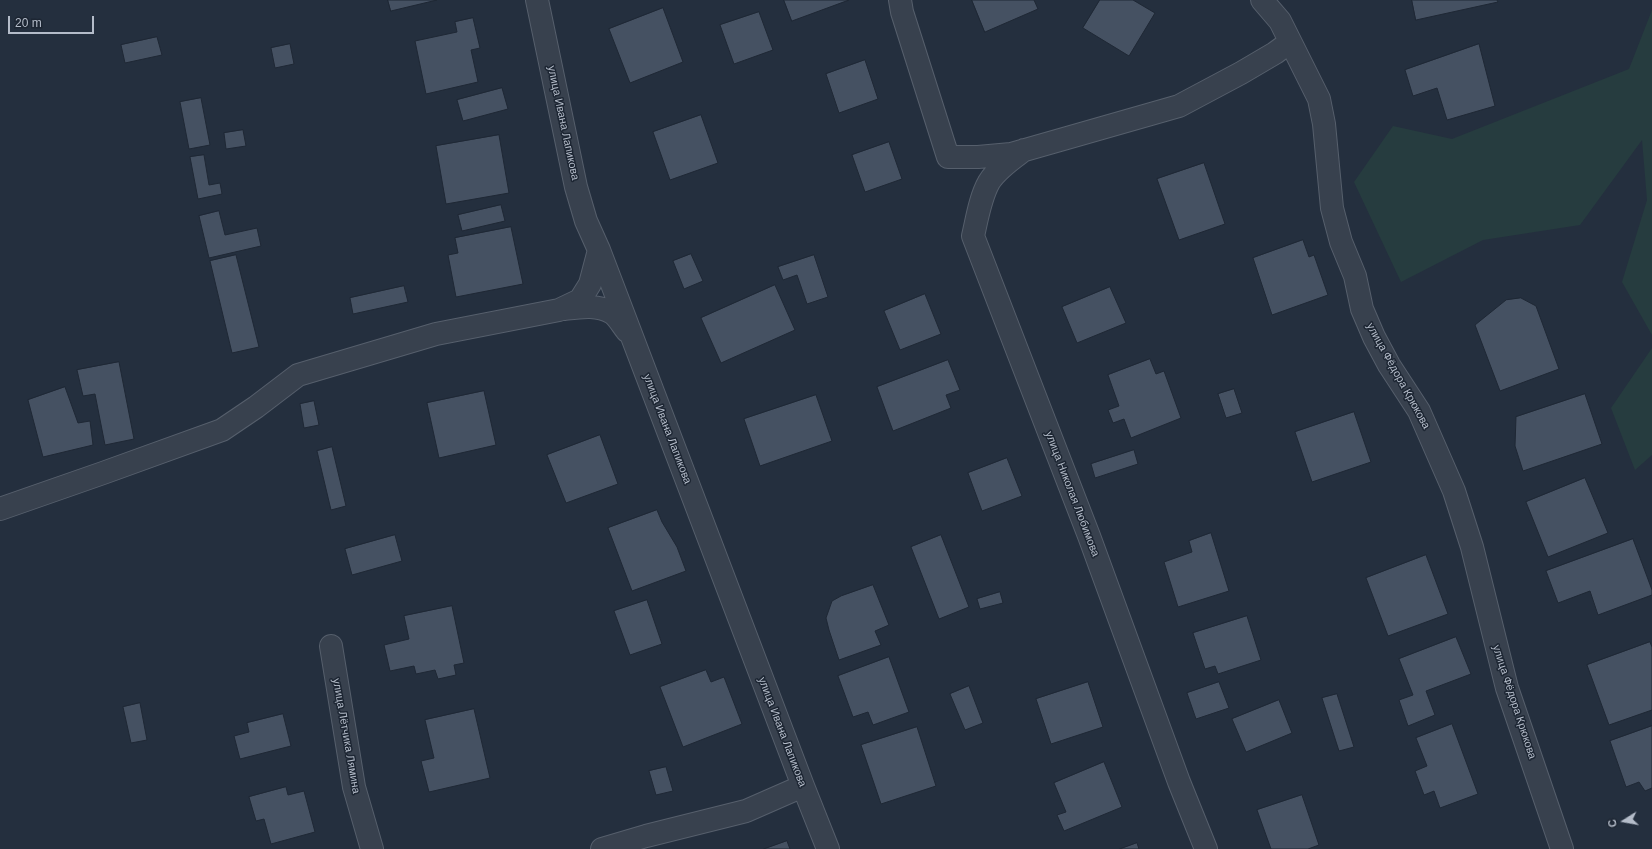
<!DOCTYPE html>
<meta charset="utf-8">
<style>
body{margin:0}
#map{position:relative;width:1652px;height:849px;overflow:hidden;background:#242f3e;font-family:Helvetica,sans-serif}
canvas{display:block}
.north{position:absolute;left:1604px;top:801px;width:40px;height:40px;-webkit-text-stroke:3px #1d2633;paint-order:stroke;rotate:259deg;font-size:11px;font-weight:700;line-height:16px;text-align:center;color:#b4bcc9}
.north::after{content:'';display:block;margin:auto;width:14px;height:18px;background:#b4bcc9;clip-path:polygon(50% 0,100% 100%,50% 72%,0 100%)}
.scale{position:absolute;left:8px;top:16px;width:86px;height:18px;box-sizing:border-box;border:2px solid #b4bcc9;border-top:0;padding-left:5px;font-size:12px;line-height:14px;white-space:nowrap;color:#b4bcc9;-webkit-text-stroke:3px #1d2633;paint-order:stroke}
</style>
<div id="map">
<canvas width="1652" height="849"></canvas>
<div class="north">С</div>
<div class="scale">20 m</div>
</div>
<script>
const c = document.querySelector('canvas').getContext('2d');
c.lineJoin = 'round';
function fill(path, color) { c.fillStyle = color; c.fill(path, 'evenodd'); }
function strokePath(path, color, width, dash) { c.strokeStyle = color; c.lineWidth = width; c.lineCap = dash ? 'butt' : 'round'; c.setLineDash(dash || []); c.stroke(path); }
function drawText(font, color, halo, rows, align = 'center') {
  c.font = font + ' Helvetica,sans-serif'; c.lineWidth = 3; c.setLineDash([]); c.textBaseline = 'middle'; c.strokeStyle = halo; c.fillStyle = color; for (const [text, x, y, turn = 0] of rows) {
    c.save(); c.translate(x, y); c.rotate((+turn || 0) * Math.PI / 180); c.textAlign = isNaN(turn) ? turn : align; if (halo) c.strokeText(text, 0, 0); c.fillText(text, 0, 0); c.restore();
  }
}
fill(new Path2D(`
 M1652,10v325l-30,-53 25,-82 -5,-60 -62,85 -97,15 -82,42 -47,-100 39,-56 59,13 177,-70z
 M1652,348v107l-17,15 -24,-62z`), '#263c3f');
const building = new Path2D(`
 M388,0h49l-46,11z
 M784,0h65l-57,21z
 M972,0h62l4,9 -53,23z
 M1100,0h33l22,13 -26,43 -46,-28z
 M1412,0h85l1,2 -82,18z
 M663,8l20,54 -53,21 -21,-54z
 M759,12l14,38 -39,14 -14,-39z
 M473,18l7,30 -9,2 7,32 -52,12 -11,-53 42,-9 -2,-10z
 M157,37l5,18 -37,8 -4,-18z
 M290,44l4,20 -19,4 -4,-20z
 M1479,44l16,62 -48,14 -10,-32 -24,8 -8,-26z
 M865,60l13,39 -39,14 -13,-39z
 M502,88l6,21 -45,12 -6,-21z
 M201,98l9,47 -21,4 -9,-47z
 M701,115l17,48 -48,17 -17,-48z
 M243,130l3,16 -20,3 -2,-16z
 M499,135l10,58 -63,11 -10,-58z
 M889,142l13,37 -37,13 -13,-37z
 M204,155l5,30 11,-2 2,11 -24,5 -8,-42z
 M1204,163l21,61 -46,16 -22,-61z
 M501,205l4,16 -43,10 -4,-16z
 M219,211l6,24 32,-7 4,18 -52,12 -10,-42z
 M511,227l12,57 -67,13 -8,-42 10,-2 -3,-15z
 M1303,240l6,17 5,-2 14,40 -56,20 -19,-57z
 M691,254l12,27 -19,8 -11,-28z
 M236,255l23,92 -27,6 -22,-92z
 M814,255l14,42 -21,7 -10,-29 -14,5 -5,-13z
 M775,285l20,45 -74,33 -20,-45z
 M404,286l4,16 -55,12 -3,-16z
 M1110,287l16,36 -49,20 -15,-36z
 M925,294l16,40 -41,16 -16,-39z
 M1521,298l15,8 23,63 -59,22 -25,-66 31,-25z
 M1150,359l6,15 8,-3 17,47 -50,20 -7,-19 -11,4 -5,-13 11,-4 -11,-31z
 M948,360l12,30 -14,5 5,13 -58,23 -16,-44z
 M119,362l15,77 -29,6 -10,-51 -12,2 -6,-26z
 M65,387l13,36 12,-2 3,24 -50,12 -15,-57z
 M1234,389l8,24 -16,5 -8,-24z
 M484,391l12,54 -57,13 -12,-55z
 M1585,394l17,50 -79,27 -8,-25 1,-29z
 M816,395l16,46 -72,25 -16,-47z
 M314,401l5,24 -15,3 -4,-24z
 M1354,412l17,50 -59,20 -17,-50z
 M600,435l18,49 -52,19 -19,-48z
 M332,447l14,59 -15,4 -14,-59z
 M1134,450l4,14 -43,14 -4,-14z
 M1007,458l15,38 -40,15 -14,-38z
 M1585,478l23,55 -60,24 -22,-55z
 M657,510l5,12 15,25 9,24 -54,20 -24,-63z
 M1211,533l18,58 -51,16 -14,-45 28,-10 -3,-11z
 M395,535l7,26 -50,14 -7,-26z
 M941,535l28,72 -30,12 -28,-72z
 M1633,539l19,51v5l-54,20 -8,-24 -32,12 -12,-32z
 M1426,555l22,59 -60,22 -22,-58z
 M873,585l16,40 -14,6 6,14 -42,15 -10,-30 -3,-12 6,-17 9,-5z
 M1000,592l3,11 -23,6 -3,-10z
 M647,600l15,44 -32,11 -16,-44z
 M452,606l12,57 -10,2 2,10 -18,4 -3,-9 -19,4 -2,-8 -24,5 -6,-26 25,-6 -5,-23z
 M1247,616l14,44 -43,14 -3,-8 -10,3 -12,-36z
 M1456,637l15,37 -45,17 9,24 -27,11 -9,-26 14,-5 -14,-36z
 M1650,642l2,5v63l-43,15 -22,-60z
 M889,657l20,55 -36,13 -5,-13 -15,5 -15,-41z
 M706,670l5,12 13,-5 18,47 -59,23 -23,-60z
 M1088,682l15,45 -52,17 -15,-45z
 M1219,682l10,26 -33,11 -9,-26z
 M969,686l14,37 -18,7 -15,-36z
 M1337,694l17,53 -15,4 -17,-53z
 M1279,700l13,33 -46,19 -14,-33z
 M140,703l7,37 -16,3 -8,-36z
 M474,709l16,69 -61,14 -8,-31 13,-3 -9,-38z
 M283,714l8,32 -51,13 -6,-23 15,-4 -2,-9z
 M1452,724l26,70 -38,14 -6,-17 -10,4 -9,-24 12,-5 -11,-28z
 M1652,726v62l-7,3 -6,-9 -13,5 -16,-46z
 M917,727l19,59 -55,18 -20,-59z
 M1104,762l18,45 -58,24 -7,-16 9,-3 -12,-29z
 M666,767l7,24 -17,4 -7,-24z
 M286,787l2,8 16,-4 11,41 -44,12 -7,-25 -8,2 -7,-24z
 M1302,795l17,50 -11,4h-37l-14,-39z
 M787,841l3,8h-26z
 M1137,843l2,6h-19z`);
fill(building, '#455162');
strokePath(building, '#1f2835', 1);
const street = new Path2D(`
 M537,0l39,187 10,34 13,29 204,536 25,63
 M900,0l2,12 46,145h30l33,-3 168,-48 62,-33 34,-20 15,-11
 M1262,0l18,21 39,78 5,25 8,84 9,34 14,34 7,33 12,28 15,28 30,46 35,80 18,56 35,141 55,161
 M1024,150c-12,9 -27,19 -35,32 -9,16 -12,37 -16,54l116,300 90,246 27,67
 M564,309c16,-2 34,-5 48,4 6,4 10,12 15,18
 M0,509l103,-36 119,-43 34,-23 42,-32 138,-41 123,-24 21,-10 10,-16 9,-34
 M331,646l23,141 18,62
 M602,849l44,-13 100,-25 57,-25`);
strokePath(street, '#565f6c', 24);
strokePath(street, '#38414e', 22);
drawText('11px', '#b4bcc9', '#1d2633', [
 ["улица Ивана Лапикова",563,123,78],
 ["улица Фёдора Крюкова",1398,376,61],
 ["улица Ивана Лапикова",667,429,69],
 ["улица Николая Любимова",1072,494,69],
 ["улица Фёдора Крюкова",1514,702,72],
 ["улица Ивана Лапикова",782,732,69],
 ["улица Лётчика Лямина",346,736,80]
]);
</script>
